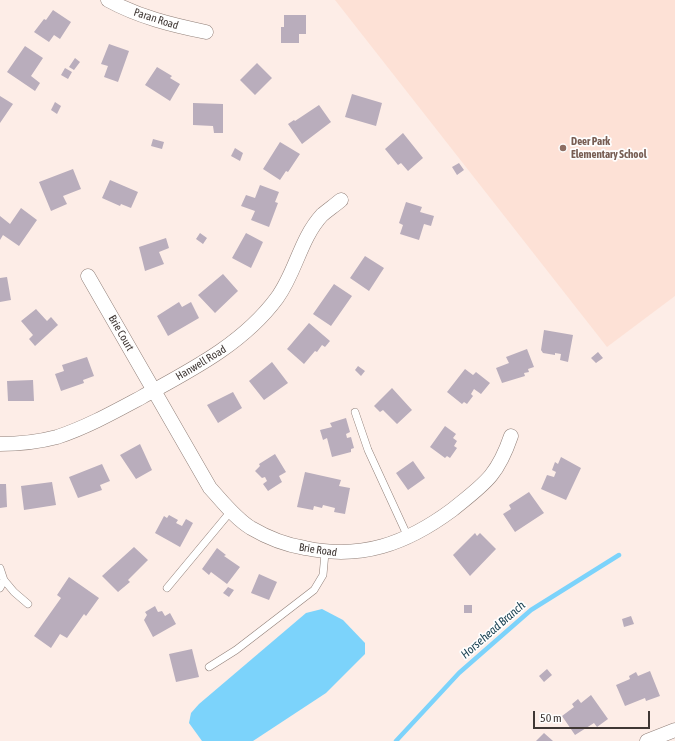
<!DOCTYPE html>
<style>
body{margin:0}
#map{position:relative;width:675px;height:741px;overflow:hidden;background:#fdede7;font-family:"Asap Condensed",sans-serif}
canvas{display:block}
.scale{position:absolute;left:533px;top:711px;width:117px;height:18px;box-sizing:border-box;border:2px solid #3f3734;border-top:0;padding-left:5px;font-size:12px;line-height:14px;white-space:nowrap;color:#3f3734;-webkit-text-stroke:3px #fefefe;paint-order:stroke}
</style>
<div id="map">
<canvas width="675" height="741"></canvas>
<div class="scale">50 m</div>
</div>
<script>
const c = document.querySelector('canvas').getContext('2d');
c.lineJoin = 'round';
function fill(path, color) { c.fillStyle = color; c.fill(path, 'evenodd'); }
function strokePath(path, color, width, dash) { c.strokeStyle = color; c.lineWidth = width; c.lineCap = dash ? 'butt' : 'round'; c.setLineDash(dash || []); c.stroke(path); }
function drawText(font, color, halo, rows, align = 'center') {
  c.font = font + ' "Asap Condensed",sans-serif'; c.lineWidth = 3.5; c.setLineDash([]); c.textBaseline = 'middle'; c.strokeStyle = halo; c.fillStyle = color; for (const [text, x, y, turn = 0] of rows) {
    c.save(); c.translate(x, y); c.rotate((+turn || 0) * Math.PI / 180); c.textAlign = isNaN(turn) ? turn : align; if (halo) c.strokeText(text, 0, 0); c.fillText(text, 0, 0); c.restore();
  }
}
fill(new Path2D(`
 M335,0h340v296l-68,51z`), '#fde1d6');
fill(new Path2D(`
 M322,609l21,11 22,23v11l-39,39 -73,48h-51l-13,-18 2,-10 8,-9 107,-91z`), '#7cd3fb');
strokePath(new Path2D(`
 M396,741l63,-68 72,-63 88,-55`), '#7cd3fb', 4.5);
fill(new Path2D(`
 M53,10l18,12 -11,17 -6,-4 -5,7 -15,-10 10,-13 2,1z
 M284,15h22v19h-7v9h-18v-16h3z
 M109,44l20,7 -11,31 -14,-5 4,-11 -7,-2z
 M25,46l18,12 -12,18 9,7 -5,8 -28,-19z
 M75,58l5,4 -6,8 -5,-3z
 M257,63l15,15 -17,17 -15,-15z
 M157,67l15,9 -2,2 10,6 -10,17 -25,-16z
 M65,68l7,4 -4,7 -7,-4z
 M352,94l30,9 -6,23 -31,-9z
 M0,96l13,8 -13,19z
 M55,102l6,4 -4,8 -6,-4z
 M193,103l30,1v29h-9l-1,-7 -20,-1z
 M319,105l12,17 -29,22 -14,-20 6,-4 1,1z
 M403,133l20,25 -15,13 -7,-8 -3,2 -13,-16z
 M153,139l11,3 -2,7 -11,-3z
 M280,142l20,12 -12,18 -2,-1 -6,9 -17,-11z
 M235,148l8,5 -3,8 -9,-5z
 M459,163l5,7 -7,5 -5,-8z
 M73,169l8,20 -18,7 4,8 -16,7 -12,-29z
 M110,180l28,12 -7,16 -10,-4 -1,2 -18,-8z
 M260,185l19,7 -4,10 3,1 -9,24 -18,-7 4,-9 -14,-5 5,-11 9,3z
 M406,202l16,5 -2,5 14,4 -3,10 -7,-2 -5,16 -19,-6 3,-9 -4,-2z
 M21,208l16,12 -18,26 -16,-11 -3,5v-24l10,8z
 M200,233l7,5 -4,6 -7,-5z
 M246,233l17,9 -12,26 -19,-10z
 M166,238l3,10 -10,4 5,12 -19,7 -6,-24z
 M365,256l19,12 -15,23 -19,-13z
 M223,274l15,17 -23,22 -17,-18z
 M7,277l4,23 -11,2v-24z
 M334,284l18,12 -21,30 -18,-12z
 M179,302l3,5 9,-5 8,16 -31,18 -11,-20z
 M36,309l11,12 4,-4 7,8 -23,21 -6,-7 4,-4 -12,-14z
 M309,323l21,18 -5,6 -3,-2 -5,7 -2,-1 -11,13 -17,-15z
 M544,330l29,5 -5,27 -8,-2 1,-6 -6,-1v2l-12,-2 -2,-3z
 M527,349l7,18 -6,2 1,3 -5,1 1,3 -23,7 -6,-15 13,-5 -3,-6z
 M598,352l5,6 -7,5 -5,-5z
 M87,357l7,19 -11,4 1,3 -23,8 -6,-17 9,-3 -2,-6z
 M272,362l16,21 -24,17 -15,-19z
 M358,366l7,5 -4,5 -6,-6z
 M465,369l8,6 3,-3 14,11 -9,11 -7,-5 -3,5 2,2 -6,8 -3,-2 -2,2 -15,-12z
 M33,380l1,21h-26l-1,-20z
 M392,388l20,22 -15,14 -14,-14 -3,2 -6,-6z
 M233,392l9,16 -24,15 -11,-18z
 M346,418l4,14 -4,2 1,4 4,-1 3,11 -3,1v3l-19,5 -5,-19 -4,2 -3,-10 12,-3 -2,-4z
 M445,426l11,8 -3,4 4,3 -3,5 3,2 -7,10 -3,-2 -2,2 -15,-11z
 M140,444l12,26 -16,9 -16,-24z
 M275,454l11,18 -7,4 3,6 -14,9 -5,-7 4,-3 -2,-4 -3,1 -7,-7 5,-5 -1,-2z
 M561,457l20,11 -15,32 -25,-11 6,-14 7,2 2,-5 -4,-2 3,-8 3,2z
 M413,461l12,17 -17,12 -12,-17z
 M102,464l8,17 -10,4 2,5 -24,8 -9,-21z
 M305,472l36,8 -2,6 11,2 -5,26 -11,-2 1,-4 -12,-3 -1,3 -8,-2 -1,4 -16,-3z
 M52,482l4,23 -32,5 -3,-24z
 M0,484h6l1,23 -7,1z
 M529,492l15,21 -29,19 -12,-18 8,-5 -2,-4z
 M169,515l9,5 -2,3 6,3 4,-7 7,4 -13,24 -25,-14 9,-17 3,2z
 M475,533l2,3 3,-3 16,16 -26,27 -17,-21z
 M134,547l14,13 -20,20 2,2 -12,10 -16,-16z
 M217,548l9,7 -2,1 16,11 -13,17 -16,-12 -2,3 -7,-6z
 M259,574l18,8 -8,18 -18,-7z
 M69,577l30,21 -13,18 -2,-2 -17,24 -7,-4 -9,14 -17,-12 27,-38 -4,-3z
 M228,587l6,3 -5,7 -6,-4z
 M464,605h8v8h-8z
 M155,606l3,6 4,-1 3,5 5,-3 6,11 -23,13 -9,-17 3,-5 -2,-3z
 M631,616l3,8 -10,3 -2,-8z
 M192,649l7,28 -23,5 -7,-28z
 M547,669l5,6 -8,7 -5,-6z
 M650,671l10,25 -14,5 -1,-3 -20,8 -9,-21 14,-6 -1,-3 7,-4 2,4z
 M591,695l17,24 -11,8 -3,-4 -19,12 -13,-19 12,-9 -2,-3 6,-5 3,4z
 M544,733l9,8h-17z`), '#b9adbc');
const service = new Path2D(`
 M355,412l13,38 40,87
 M0,568l4,12 -4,8
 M4,580l10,12 14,12
 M167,588l64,-77
 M209,667l27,-17 78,-60 9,-15 2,-22`);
const minor = new Path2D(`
 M108,0c31,17 64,25 98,32
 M88,276l122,212c13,14 25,30 41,40 17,10 35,17 54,20 56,12 101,-4 147,-38 32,-26 45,-33 59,-74
 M0,444c19,0 38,-2 57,-7 30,-10 57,-25 85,-40 49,-27 101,-53 135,-99 19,-26 23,-59 45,-83 6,-5 13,-10 19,-15
 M647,741l28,-11`);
strokePath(service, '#907f78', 8);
strokePath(minor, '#907f78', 15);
strokePath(service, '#fff', 7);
strokePath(minor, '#fff', 14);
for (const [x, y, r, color] of [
 [563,148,4,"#8d6e63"]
]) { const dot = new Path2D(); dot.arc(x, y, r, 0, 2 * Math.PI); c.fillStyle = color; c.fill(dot); strokePath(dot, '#fefefe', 1.5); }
drawText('11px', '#3f3734', '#fefefe', [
 ["Paran Road",156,19,18],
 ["Brie Court",121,333,60],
 ["Hanwell Road",201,363,-31],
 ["Brie Road",318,550,9]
]);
drawText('bold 11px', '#785e54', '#fefefe', [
 ["Deer Park",571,142],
 ["Elementary School",571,155]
], 'left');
drawText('italic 12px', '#1d4455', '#fefefe', [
 ["Horsehead Branch",493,630,-41]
]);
</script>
